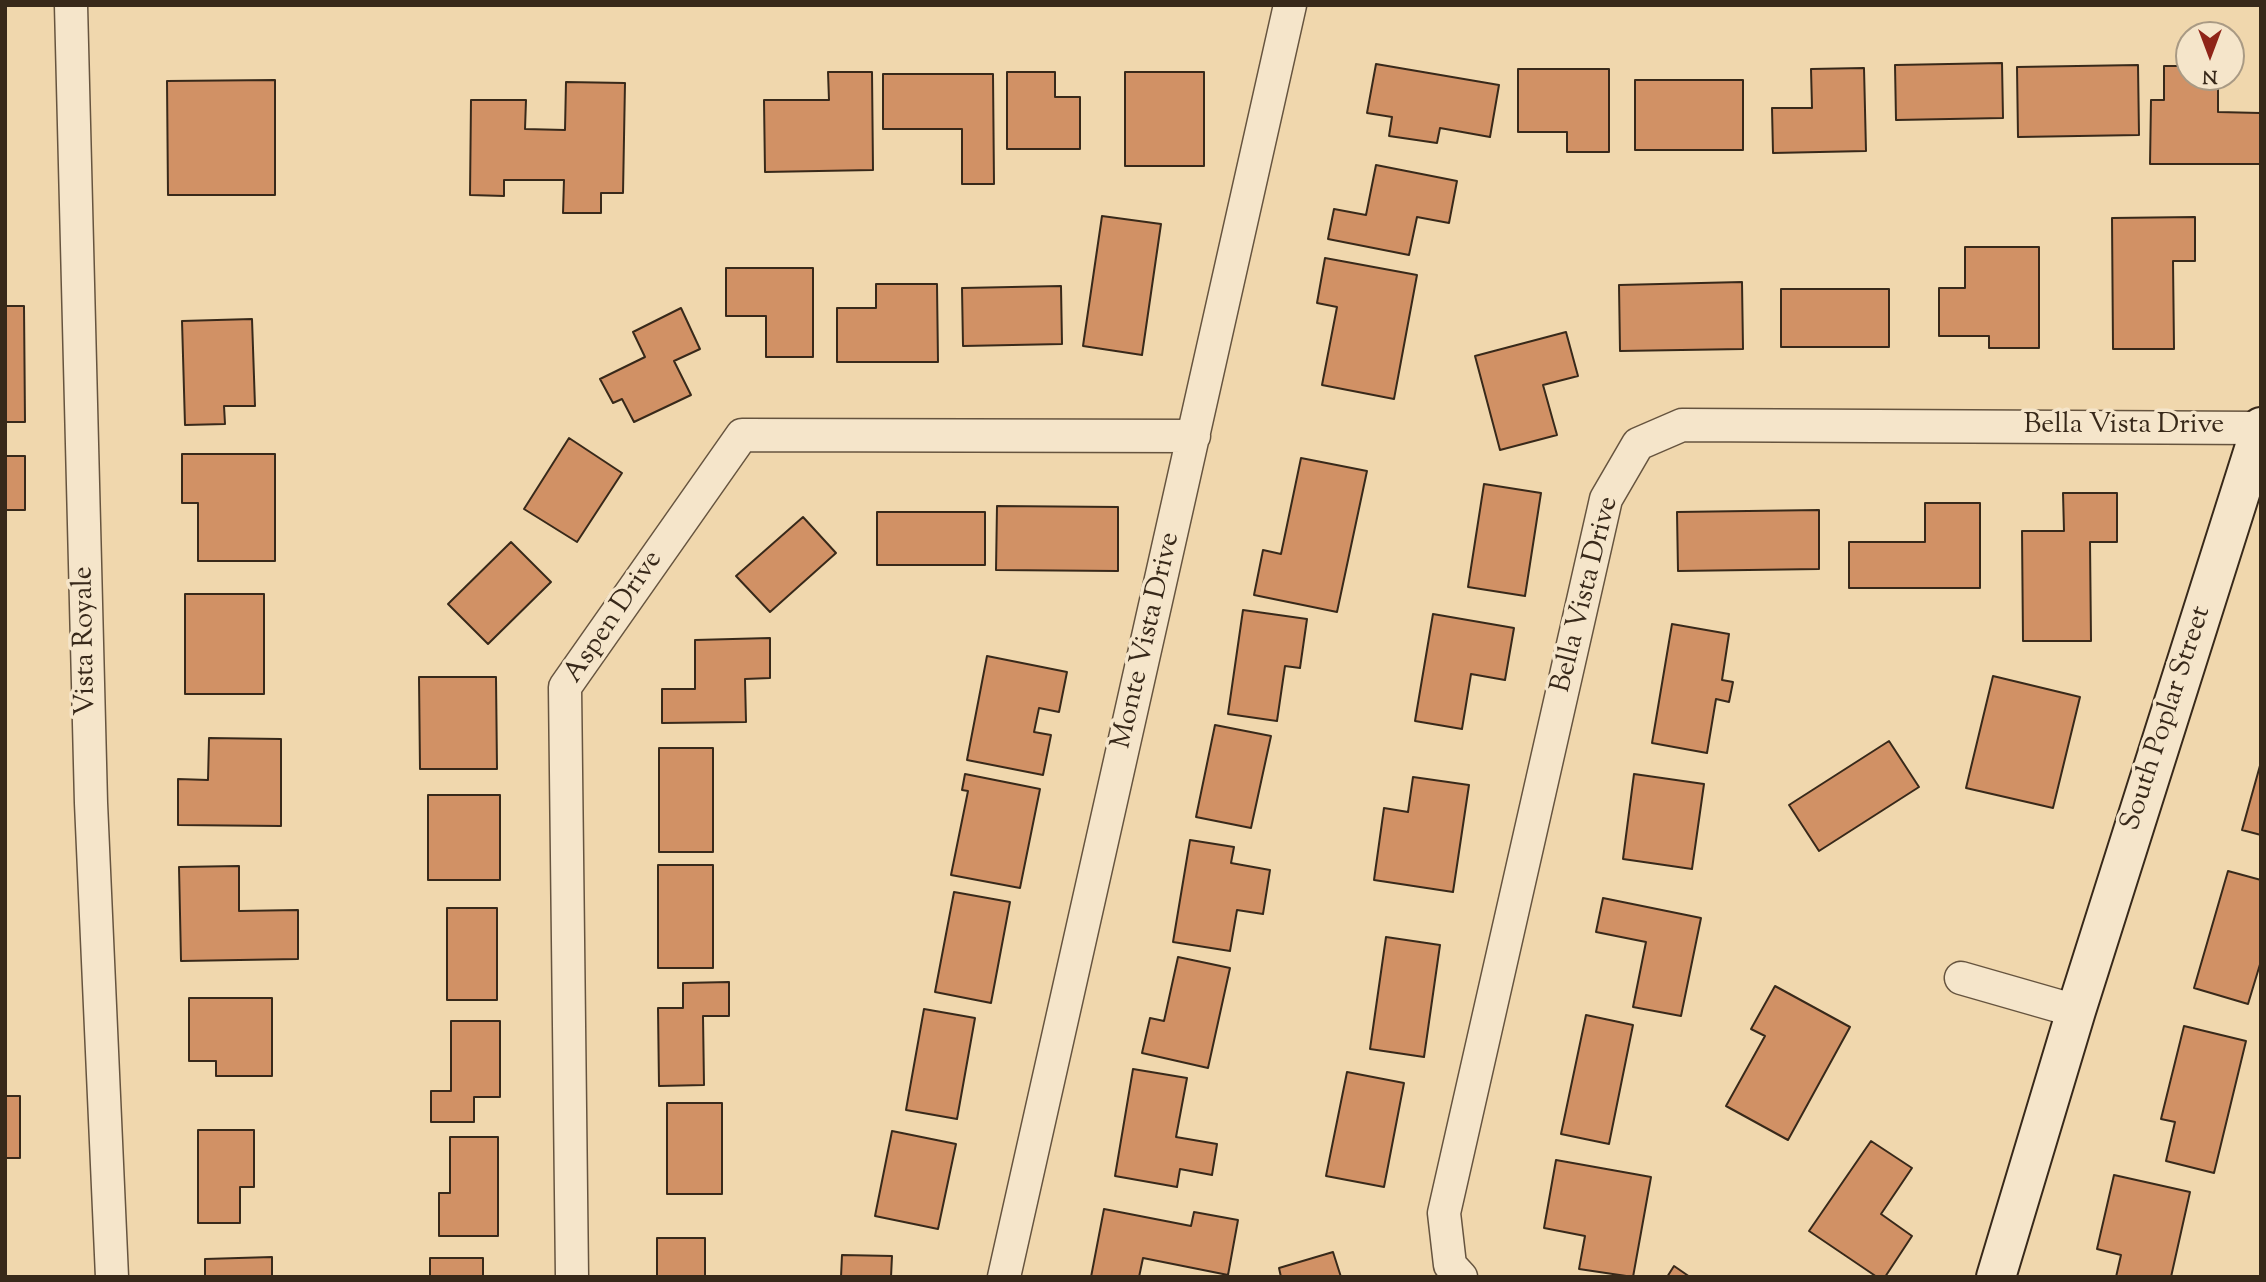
<!DOCTYPE html>
<style>
body{margin:0}
#map{position:relative;width:2266px;height:1282px;overflow:hidden;background:#f0d7ad;font-family:"Sorts Mill Goudy",serif}
canvas{display:block}
.frame{position:absolute;inset:0;border:7px solid #38291a;pointer-events:none}
.north{position:absolute;left:2175px;top:21px;width:70px;height:70px;box-sizing:border-box;background:#f5e5ca;border:2px solid #a99a84;border-radius:50%;rotate:180deg;font-size:19px;font-weight:700;line-height:28px;text-align:center;color:#38291a}
.north::after{content:'';display:block;margin:auto;width:24px;height:32px;background:#8f2418;clip-path:polygon(50% 0,100% 100%,50% 72%,0 100%)}
</style>
<div id="map">
<canvas width="2266" height="1282"></canvas>
<div class="frame"></div>
<div class="north">N</div>
</div>
<script>
const c = document.querySelector('canvas').getContext('2d');
c.lineJoin = 'round';
function fill(path, color) { c.fillStyle = color; c.fill(path, 'evenodd'); }
function strokePath(path, color, width, dash) { c.strokeStyle = color; c.lineWidth = width; c.lineCap = dash ? 'butt' : 'round'; c.setLineDash(dash || []); c.stroke(path); }
function drawText(font, color, halo, rows, align = 'center') {
  c.font = font + ' "Sorts Mill Goudy",serif'; c.lineWidth = 7; c.setLineDash([]); c.textBaseline = 'middle'; c.strokeStyle = halo; c.fillStyle = color; for (const [text, x, y, turn = 0] of rows) {
    c.save(); c.translate(x, y); c.rotate((+turn || 0) * Math.PI / 180); c.textAlign = isNaN(turn) ? turn : align; if (halo) c.strokeText(text, 0, 0); c.fillText(text, 0, 0); c.restore();
  }
}
const building = new Path2D(`
 M2002,63l1,55 -107,2 -1,-55z
 M1376,64l123,21 -9,52 -50,-9 -3,15 -48,-7 3,-19 -25,-4z
 M2138,65l1,70 -121,2 -1,-70z
 M2164,66h25v11h29v35l42,1v51h-110l1,-64h13z
 M1864,68l2,83 -93,2 -1,-45h40l-1,-39z
 M1518,69h91v83h-42v-20h-49z
 M828,72h44l1,98 -108,2 -1,-72h65z
 M1007,72h48v25h25v52h-73z
 M1125,72h79v94h-79z
 M883,74h110l1,110h-32v-55h-79z
 M275,80v115h-107l-1,-114z
 M1635,80h108v70h-108z
 M566,82l59,1 -2,110h-22v20h-38l1,-33h-60v16l-34,-1 1,-95h55l-1,29 40,1z
 M1376,165l81,16 -8,42 -32,-6 -8,38 -81,-16 6,-30 32,6z
 M1102,216l59,8 -19,131 -59,-9z
 M2195,217v44h-22l1,88h-61l-1,-131z
 M1965,247h74v101h-50v-12h-50v-48h26z
 M1325,258l92,17 -23,124 -72,-14 15,-78 -20,-4z
 M726,268h87v89h-47v-41h-40z
 M1742,282l1,67 -123,2 -1,-66z
 M876,284h61l1,78h-101v-54h39z
 M1061,286l1,58 -99,2 -1,-58z
 M1781,289h108v58h-108z
 M5,306h19l1,116h-20z
 M681,308l19,41 -26,12 17,34 -57,27 -12,-23 -9,4 -13,-24 45,-22 -12,-25z
 M252,319l3,87h-31l1,18 -40,1 -3,-104z
 M1566,332l12,44 -35,9 14,50 -57,15 -25,-94z
 M569,438l53,35 -45,69 -53,-33z
 M182,454h93v107h-77v-58h-16z
 M5,456h20v54h-20z
 M1301,458l66,13 -30,141 -83,-17 9,-45 18,4z
 M1484,484l57,9 -16,103 -57,-9z
 M2063,493h54v49h-27l1,99h-68l-1,-110h42z
 M1925,503h55v85h-131v-46h76z
 M997,506l121,1v64l-122,-1z
 M1819,510v59l-141,2 -1,-59z
 M877,512h108v53h-108z
 M803,517l33,36 -66,59 -34,-36z
 M511,542l40,40 -63,62 -40,-40z
 M185,594h79v100h-79z
 M1243,610l64,9 -7,49 -15,-2 -8,55 -49,-7z
 M1433,614l81,14 -9,52 -34,-6 -9,55 -47,-8z
 M1672,624l57,10 -7,46 11,2 -4,20 -13,-3 -9,54 -55,-10z
 M770,638v40l-25,1 1,43 -84,1v-34h33v-49z
 M987,656l80,16 -8,40 -20,-4 -5,24 17,3 -8,40 -76,-15z
 M1993,676l87,21 -27,111 -87,-20z
 M419,677h77l1,92h-77z
 M1215,725l56,11 -20,92 -55,-11z
 M209,738l72,1v87l-103,-1v-46l30,1z
 M1889,741l30,46 -100,64 -30,-46z
 M659,748h54v104h-54z
 M2261,762v73l-19,-5z
 M965,774l75,15 -20,99 -69,-13 17,-84 -6,-1z
 M1634,774l70,10 -12,85 -69,-10z
 M1413,777l56,8 -16,107 -79,-12 10,-72 24,4z
 M428,795h72v85h-72z
 M1190,840l44,7 -3,16 39,7 -7,44 -26,-4 -7,41 -57,-9z
 M658,865h55v103h-55z
 M239,866v45l59,-1v49l-117,2 -2,-94z
 M2228,871l33,9v81l-13,43 -54,-16z
 M954,892l56,10 -19,101 -56,-11z
 M1603,898l98,20 -20,98 -48,-9 13,-65 -50,-10z
 M447,908h50v92h-50z
 M1386,937l54,8 -16,112 -54,-8z
 M1178,957l52,11 -22,100 -66,-15 8,-35 14,3z
 M729,982v34h-26l1,69 -45,1 -1,-78h25v-25z
 M1775,986l75,41 -62,113 -62,-34 39,-70 -14,-7z
 M189,998h83v78h-56v-15h-27z
 M924,1009l51,9 -18,101 -51,-9z
 M1586,1015l47,10 -24,119 -48,-10z
 M451,1021h49v76h-26v25h-43v-31h20z
 M2184,1026l62,15 -32,132 -48,-12 9,-39 -14,-3z
 M1133,1069l54,9 -11,59 41,7 -5,31 -32,-6 -3,18 -62,-11z
 M1347,1072l57,11 -20,104 -58,-11z
 M5,1096h15v62h-15z
 M667,1103h55v91h-55z
 M198,1130h56v57h-14v36h-42z
 M892,1131l64,13 -18,85 -63,-13z
 M450,1137h48v99h-59v-43h11z
 M1871,1141l41,27 -31,46 31,22 -27,41h-8l-68,-46z
 M1556,1160l95,17 -18,100 -54,-8 6,-33 -41,-8z
 M2114,1175l76,17 -19,85h-55l5,-22 -24,-6z
 M1104,1209l87,17 3,-14 44,8 -10,55 -85,-17 -4,19h-48z
 M657,1238h48v39h-48z
 M1333,1252l8,25h-60l-2,-9z
 M842,1255l50,1 -1,21h-50z
 M272,1257v20h-90l23,-1v-17z
 M430,1258h53v19h-53z
 M1674,1266l16,11h-23z`);
fill(building, '#d19165');
strokePath(building, '#38291a', 2);
const minor = new Path2D(`
 M71,5l20,798 21,474
 M1961,978l115,33
 M572,1277l-7,-590 177,-252 452,1
 M1004,1277l286,-1272
 M1461,1277l-11,-12 -6,-52 162,-714 32,-55 44,-19 578,3`);
const secondary = new Path2D(`
 M1996,1277l80,-266 185,-584`);
strokePath(minor, '#66543f', 35);
strokePath(secondary, '#38291a', 42);
strokePath(minor, '#f5e5ca', 32);
strokePath(secondary, '#f5e5ca', 38);
drawText('28px', '#38291a', '#f5e5ca', [
 ["Bella Vista Drive",2124,427],
 ["Bella Vista Drive",1587,595,-76],
 ["Aspen Drive",615,618,-56],
 ["Vista Royale",87,641,-91],
 ["Monte Vista Drive",1148,641,-77],
 ["South Poplar Street",2168,719,-72]
]);
</script>
